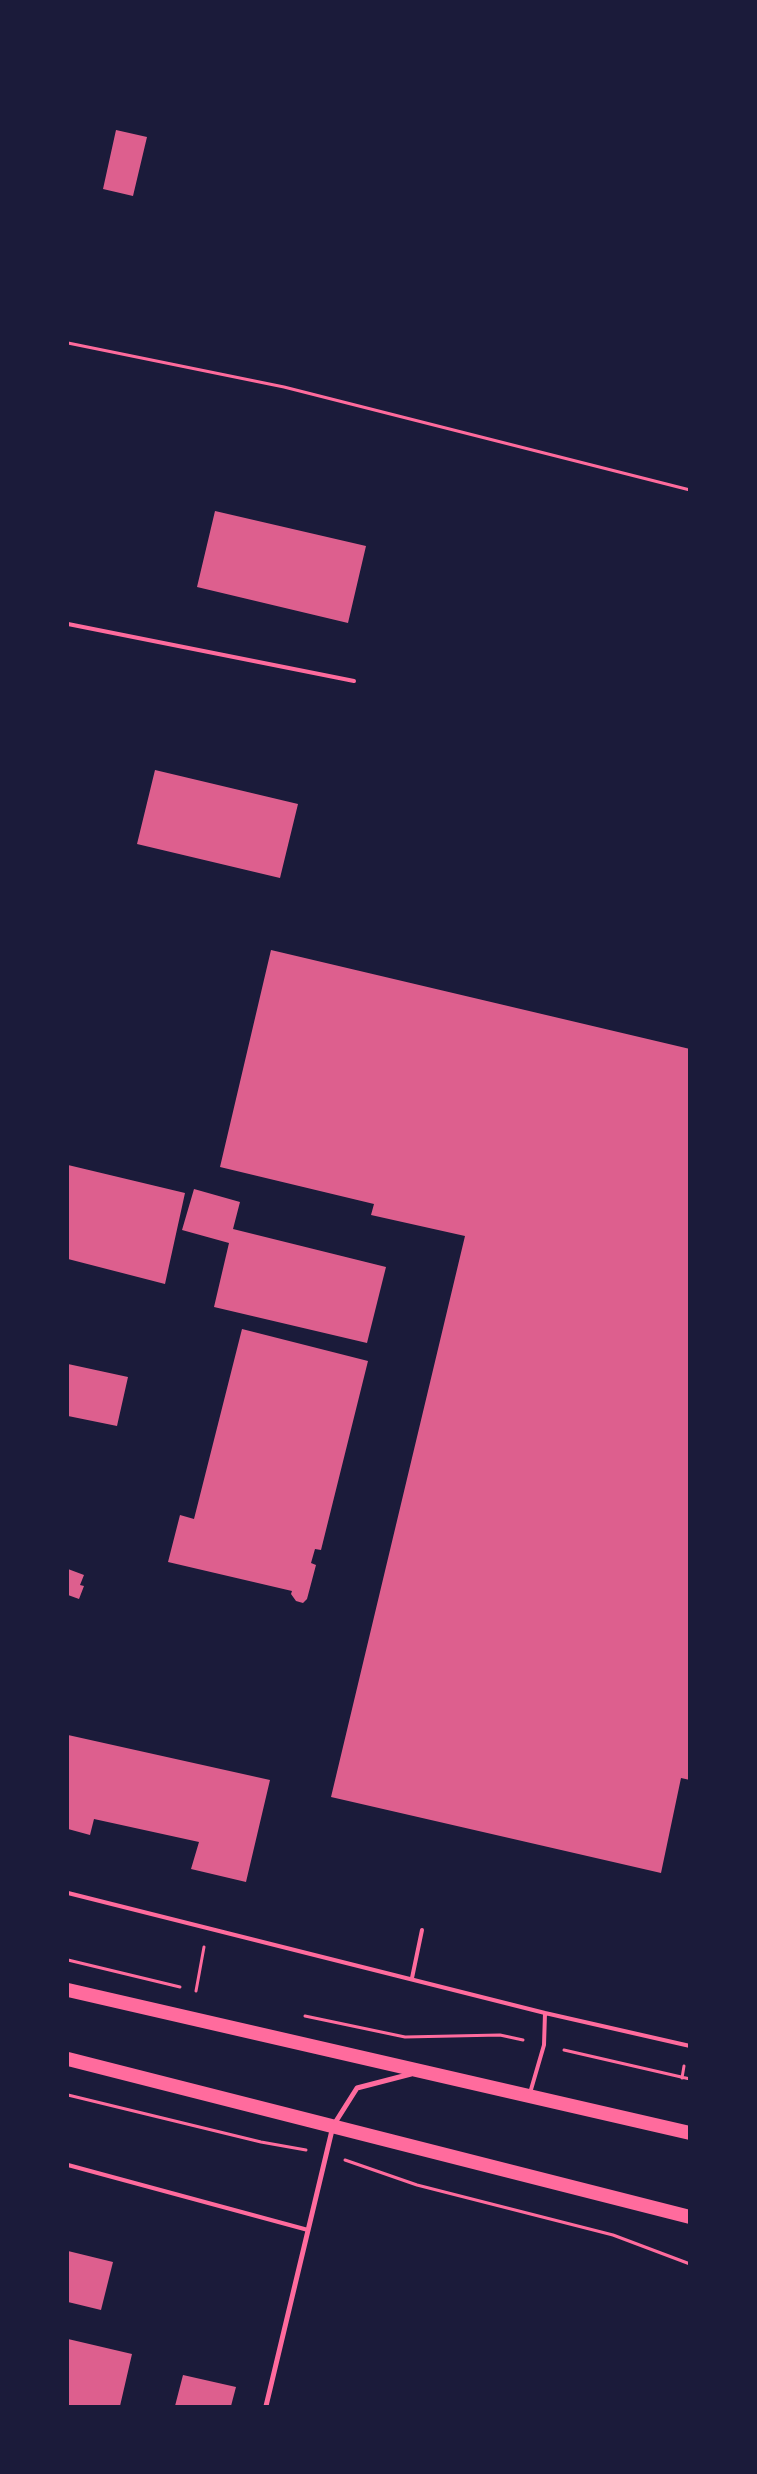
<!DOCTYPE html>
<style>
body{margin:0}
#map{position:relative;width:757px;height:2474px;overflow:hidden;background:#1b1b3a;font-family:Mulish,sans-serif}
canvas{display:block}
.frame{position:absolute;inset:0;border:69px solid #1b1b3a;pointer-events:none}
</style>
<div id="map">
<canvas width="757" height="2474"></canvas>
<div class="frame"></div>
</div>
<script>
const c = document.querySelector('canvas').getContext('2d');
c.lineJoin = 'round';
function fill(path, color) { c.fillStyle = color; c.fill(path, 'evenodd'); }
function strokePath(path, color, width, dash) { c.strokeStyle = color; c.lineWidth = width; c.lineCap = dash ? 'butt' : 'round'; c.setLineDash(dash || []); c.stroke(path); }
fill(new Path2D(`
 M116,130l31,7 -14,59 -30,-7z
 M215,511l151,35 -18,77 -151,-36z
 M155,770l143,34 -18,74 -143,-34z
 M271,950l419,99v731l-9,-2 -20,95 -330,-76 134,-561 -94,-21 3,-11 -154,-37z
 M68,1165l117,28 -20,91 -97,-25z
 M194,1189l46,13 -7,27 153,38 -19,76 -153,-36 15,-64 -47,-13z
 M242,1329l126,32 -47,189 -6,-1 -4,14 5,2 -9,34 -4,4 -7,-2 -5,-7 1,-3 -124,-29 12,-47 14,4z
 M68,1364l60,13 -11,49 -49,-10z
 M68,1569l16,6 -4,10 4,1 -5,13 -11,-4z
 M68,1735l202,45 -24,102 -55,-13 8,-27 -105,-23 -4,16 -22,-6z
 M68,2251l45,11 -12,48 -33,-8z
 M68,2339l64,15 -12,52h-52z
 M183,2375l53,12 -5,19h-56z`), '#dd5f8e');
strokePath(new Path2D(`
 M68,343l216,44 406,103
 M68,1960l112,27
 M196,1991l8,-44
 M305,2016l100,21 95,-2 23,5
 M564,2050l126,29
 M682,2078l2,-12
 M68,2095l193,47 45,8
 M345,2160l72,25 196,50 77,29`), '#ff6b9d', 3);
strokePath(new Path2D(`
 M68,624l286,57
 M68,1893l477,120 -1,32 -14,48
 M412,1978l10,-48
 M545,2013l145,33
 M68,2165l240,65`), '#ff6b9d', 4);
strokePath(new Path2D(`
 M266,2406l67,-280 24,-38 54,-14`), '#ff6b9d', 5);
strokePath(new Path2D(`
 M68,1990l622,143
 M68,2059l622,158`), '#ff6b9d', 14);
</script>
